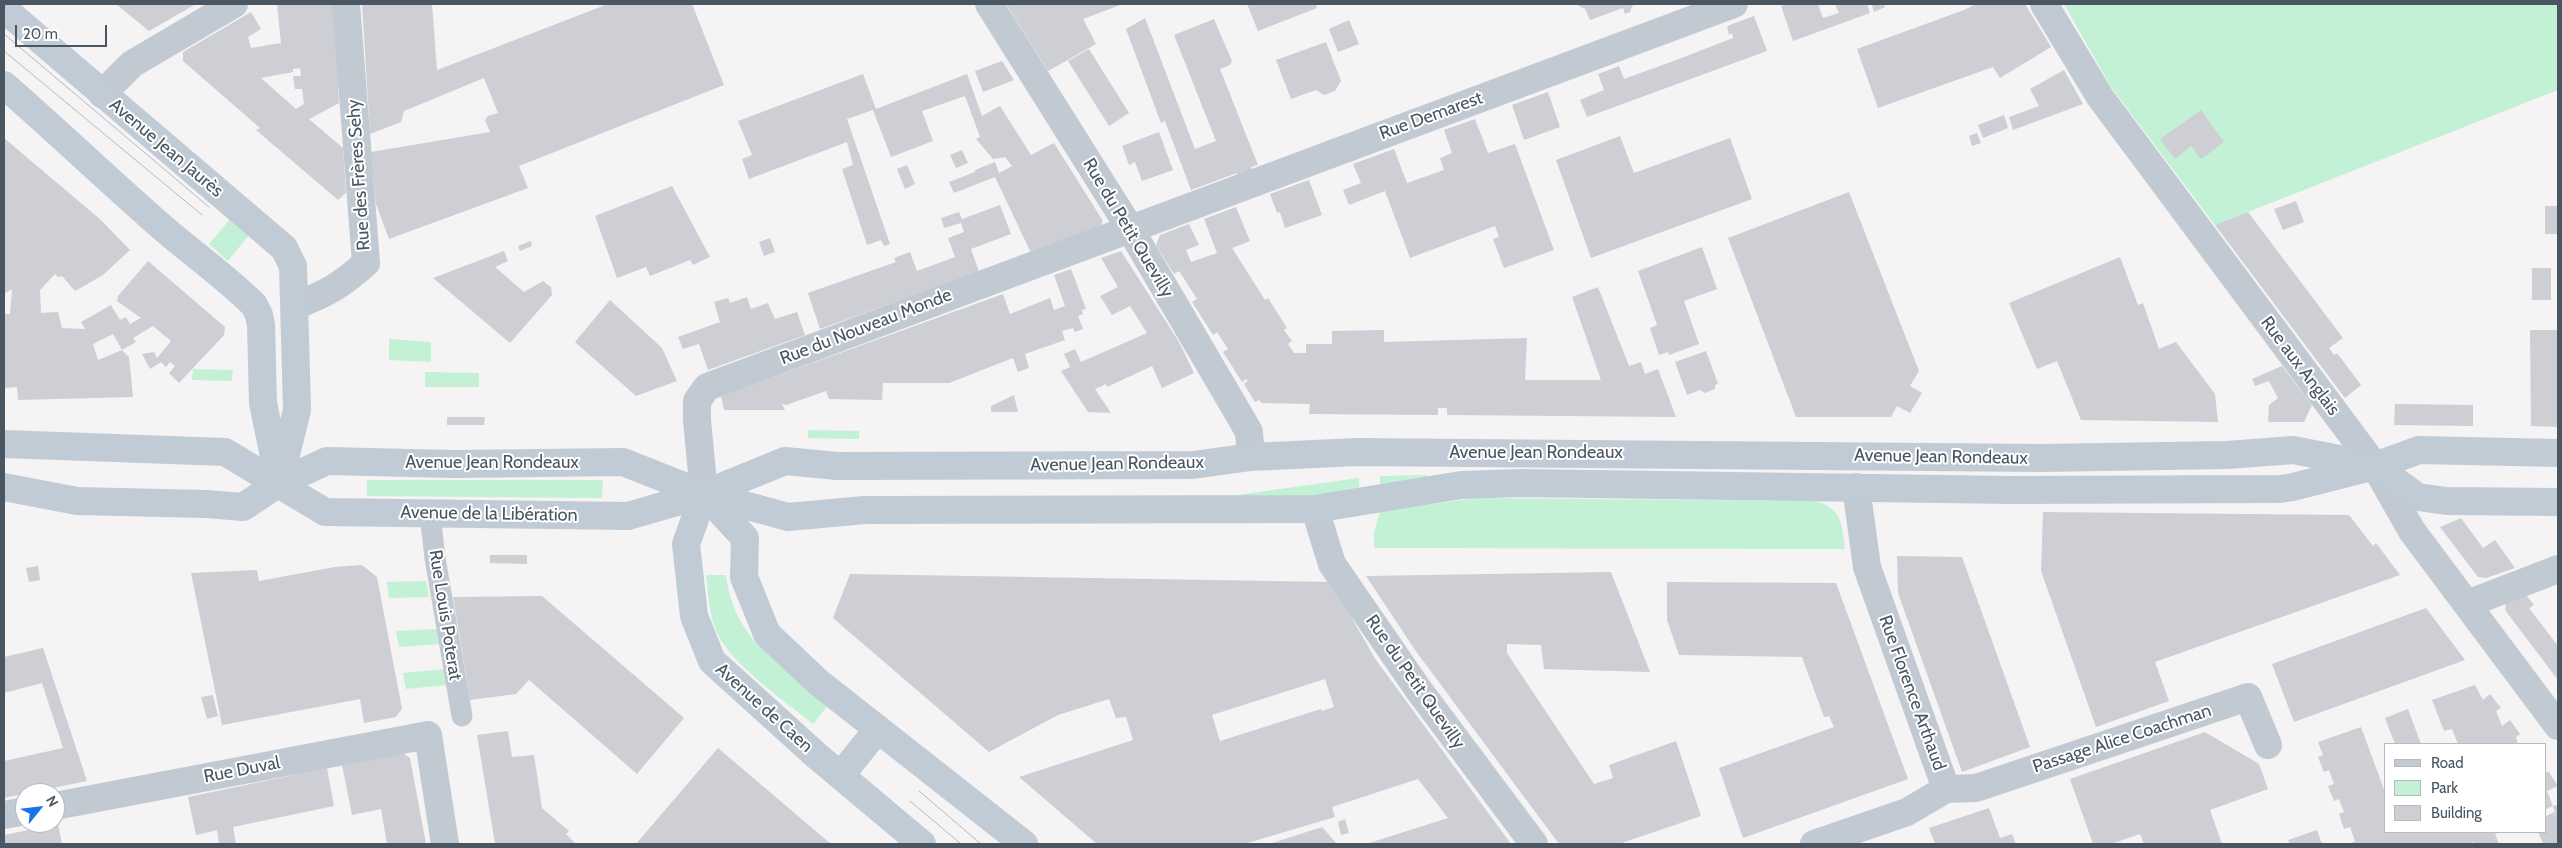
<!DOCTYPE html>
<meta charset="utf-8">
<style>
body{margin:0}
#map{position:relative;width:2562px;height:848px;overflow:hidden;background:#f5f3f3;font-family:Cabin,sans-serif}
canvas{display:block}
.frame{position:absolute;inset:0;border:5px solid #4a5661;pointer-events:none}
.legend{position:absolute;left:2384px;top:743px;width:162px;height:90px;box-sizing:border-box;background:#fff;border:1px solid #b7bbc0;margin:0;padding:6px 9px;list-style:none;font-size:15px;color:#4a5661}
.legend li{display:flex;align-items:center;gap:10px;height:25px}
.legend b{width:25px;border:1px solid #b7bbc0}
.north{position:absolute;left:15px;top:783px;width:50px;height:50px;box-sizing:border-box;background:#fff;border:1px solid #b7bbc0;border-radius:50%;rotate:61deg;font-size:14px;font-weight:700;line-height:20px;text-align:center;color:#4a5661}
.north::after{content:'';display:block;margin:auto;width:18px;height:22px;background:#1a73e8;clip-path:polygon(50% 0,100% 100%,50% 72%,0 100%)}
.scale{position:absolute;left:15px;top:25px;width:92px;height:22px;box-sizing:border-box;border:2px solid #4a5661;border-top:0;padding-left:6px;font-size:15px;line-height:18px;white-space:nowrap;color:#4a5661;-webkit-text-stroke:4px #fff;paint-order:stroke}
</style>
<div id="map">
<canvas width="2562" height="848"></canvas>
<div class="frame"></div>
<ul class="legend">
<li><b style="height:6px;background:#c1cbd6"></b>Road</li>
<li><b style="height:14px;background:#c3f1d5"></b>Park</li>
<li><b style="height:14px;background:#cdcfd5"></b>Building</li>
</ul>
<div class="north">N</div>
<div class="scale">20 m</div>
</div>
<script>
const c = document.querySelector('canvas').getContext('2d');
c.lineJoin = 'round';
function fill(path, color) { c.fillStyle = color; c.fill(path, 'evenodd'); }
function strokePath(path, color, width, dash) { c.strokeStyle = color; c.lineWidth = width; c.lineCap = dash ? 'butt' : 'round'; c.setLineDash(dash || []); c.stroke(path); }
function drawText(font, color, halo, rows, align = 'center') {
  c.font = font + ' Cabin,sans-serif'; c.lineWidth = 4; c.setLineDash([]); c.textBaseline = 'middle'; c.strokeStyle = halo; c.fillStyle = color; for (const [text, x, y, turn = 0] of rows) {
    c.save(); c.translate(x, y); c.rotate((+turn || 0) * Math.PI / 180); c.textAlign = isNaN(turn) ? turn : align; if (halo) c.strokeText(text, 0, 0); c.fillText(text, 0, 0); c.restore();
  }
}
fill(new Path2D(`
 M2064,4h494v86l-343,135 -104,-138z
 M230,219l19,16 -21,26 -19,-17z
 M389,339l42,3v20l-42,-2z
 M193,369l40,1 -1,11 -40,-1z
 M425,372l54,1v14h-54z
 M808,430l51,1v8l-51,-1z
 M1427,475l1,6 -48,7v-12z
 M1359,478v14l-122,10v-7z
 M367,480h236l-1,18 -235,-2z
 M1477,498l338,3c27,7 27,23 30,48l-471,-1v-16l6,-21z
 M706,575h20c3,26 12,46 29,67l73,63 -15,19c-29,-24 -85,-61 -98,-96 -6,-17 -7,-36 -9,-53z
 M426,581l3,16 -40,1 -2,-16z
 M437,629l4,15 -42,3 -3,-16z
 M445,669l2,16 -41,4 -3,-16z`), '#c3f1d5');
fill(new Path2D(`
 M116,4h80l-47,27z
 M277,4h57l7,84 -3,1 1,14 -30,16 34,29 3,45 -8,7 -82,-70 4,-2 -77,-67v-9l68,-40 10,17 -13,8 3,11 30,-5zM300,68l1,8h-8l2,13h7l2,15 -8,5 -35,-31 32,-6v-3z
 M362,4h70l5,66 171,-66h84l32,81 -205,81 9,22 -139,51 -13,-35 -5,-52 119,-20 -5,-12 3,-4 10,-3 -14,-35 -80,33 -3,11 -31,12z
 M1006,4h117l-40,15 13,25 -48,27z
 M1247,4h69l1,4 -59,23z
 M1575,4h63l-6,2 -2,6 -5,2 -2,-6 -33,12 -5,-11z
 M1788,4h30l5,14 16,-5 -4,-9h32l3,9 -77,28 -12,-35z
 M1875,4h9l1,3 -11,5 -2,-7z
 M1976,4h49l26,43 -51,31 -7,-11 -115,41 -21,-59 107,-39z
 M1754,16l13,35 -180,66 -7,-17 24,-10 -6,-16 21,-8 5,13 55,-20 54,-21 -1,-5 -3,2 -2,-9z
 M1145,18l50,131 21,-8 -42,-106 40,-16 18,42 -2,4 -10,4 38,96 -7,2 1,3 -15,6v-3l-46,17 -26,-69 -4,2 -35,-94z
 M1349,20l10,24 -21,8 -9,-23z
 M1326,42l15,39 -6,10 -11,4 -8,-5 -25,9 -15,-39z
 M1089,49l40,64 -20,13 -41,-65z
 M1002,61l12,19 -31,12 -8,-21z
 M2064,70l19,34 -70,26 -4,-13 30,-11 -9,-17z
 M863,74l13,35 91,-35 15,42 18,-10 31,49 23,-12 49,78 -4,8 -68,24 -36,-76 -41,16 -5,-11 26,-10v-2l20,-8 4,11 13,-7 -7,-9 -12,2 -17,-20 4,-2 -15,-41 -43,15 11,30 -42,16 -18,-47 -26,9 43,125 -6,2 -3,-6 -14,5 -25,-76 11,-4 -6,-23 -98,37 -7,-20 10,-4 -14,-34z
 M1548,92l12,35 -36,13 -12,-35z
 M2201,110l23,32 -23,17 -10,-13 -16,13 -15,-20z
 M2004,115l4,13 -25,10 -5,-13z
 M1475,119l13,34 27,-9 39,106 -50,18 -11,-29 6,-2 -4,-11 -85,32 -25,-67 -36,14 -6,-15 18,-7 -8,-19 41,-15 13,34 37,-13 -4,-12 12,-5 -8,-23z
 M1159,132l14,38 -31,11 -7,-19 -6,3 -7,-19z
 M1977,133l4,10 -9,3 -3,-10z
 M1620,136l14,37 96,-35 22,61 -161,59 -35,-98z
 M4,138l97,82 29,30 -27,25 -28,16 -13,-15 -4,1 -3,-3 -15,16 1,23 17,-1 4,16 23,1 -4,-7 30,-17 9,15 6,-3 4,7 11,-6 -24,-17 1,-5 30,-35 77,66 -1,8 -45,48 -10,-10 6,-7 -5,-4 -4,5 -5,-5 -11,7 -8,-15 12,-2 3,6 14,-17 -18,-15 -20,12 3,4 -14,8 -9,-16 -20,10 5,16 24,-10 7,7 4,40 -115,3 -1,-13 -13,1v-74h6l2,-25 -8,5z
 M962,150l6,13 -12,5 -6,-13z
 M907,165l8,19 -10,5 -8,-20z
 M1309,180l13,35 -37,13 -5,-16 -3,1 -7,-19z
 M672,186l38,71 -17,8 -3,-5 -40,16 -4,-9 -29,11 -22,-62z
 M1849,192l70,179 -9,15 12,7 -12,20 -13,-7 -6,11h-95l-68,-179z
 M2296,201l8,21 -21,8 -9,-21z
 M1000,205l11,29 -40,15 8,23 -159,57 -12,-36 88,-31 -2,-4 16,-6 7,19 38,-14 -7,-19 16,-6 -3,-9 -17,5 -3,-10 18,-6 3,7z
 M2545,206h13v28h-13z
 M1236,207l14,34 -18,7 33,52 3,-2 19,30 -3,2 8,11 -4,3 6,9h12v-9h26v-13l52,-1v12l143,-4 -2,42h76l-29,-83 26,-10 31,79 12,-4 4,12 13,-5 18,48 -229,-2v-7h-9v7l-129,-1 1,-10 -48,-1 -3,-3 -4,2 -11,-18 4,-3 -2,-2 -4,3 -19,-30 5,-3 -11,-17 -4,3 -21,-33 5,-3 -18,-28 -5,3 -18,-29 4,-10 29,-11 10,21 -13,5 5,12 26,-9 -13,-34z
 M2248,212l95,126 -14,10 5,7 3,-2 24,32 -16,13 -130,-173z
 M770,238l5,14 -11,4 -5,-14z
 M531,241l1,5 -12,5 -2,-5z
 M1702,247l15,42 -33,12 15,43 -30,11 -1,-3 -9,3 -9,-27 7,-3 -19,-54z
 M504,251l4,10 -13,6 29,25 19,-11 8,6 1,8 -42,48 -77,-65z
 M1121,251l58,91 15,31 -32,15 -10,-22 -45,21 -1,-3 -11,5 16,24 -23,-1 -27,-41 9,-4 -6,-13 11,-5 6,13 66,-29 -17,-27 -18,9 -12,-19 18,-9 -17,-29z
 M2120,257l18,48 5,-2 16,46 17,-7 39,52 3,28 -137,-2 -24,-59 -20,8 -28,-66z
 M2532,268h19v32h-19z
 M1071,269l15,40 -4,1 1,4 -5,2 5,13 -8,3 -2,-4 -11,3 3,9 -40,14 4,14 -11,4 -5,-14 -64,25h-66l-1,17 -53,-1 -3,-8 -40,14 -4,-1 3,6h-61l-3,-14 282,-102 7,20 40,-16 4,12 11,-4 -11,-31z
 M747,297l4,12 17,-6 7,16 22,-7 8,23 -97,35 -9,-26 -16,5 -5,-12 42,-15 -6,-20 14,-4 2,5z
 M610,300l52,48 15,33 -41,15 -61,-54z
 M2530,330h28v97l-27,-1z
 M1706,351l12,33 -3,1v4l-10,4 -5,-3 -13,5 -12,-33z
 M2282,366l30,39 -8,17h-36l1,-17 9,-7 -9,-17 -14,5 -3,-7z
 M1014,395l4,17h-27v-6z
 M2395,404l78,1v21l-79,-1z
 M447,417h38l-1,8h-37z
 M2043,512l306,3 24,31 3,-3 24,32 -245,87 14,39 -73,26 -55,-156z
 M2461,518l22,30 12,-8 20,28 -29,10 -8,-1 -38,-50z
 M490,555h37v9l-37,-1z
 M1897,556l65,1 68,190 -68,25 -64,-179z
 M362,565l15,12 25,132 -6,8 -32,6 -4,-24 -138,26 -31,-152 66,-3 2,11 76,-14z
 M38,566l2,14 -11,2 -3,-14z
 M1611,572l39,100 -106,-3 -3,-24 -34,-1v9l87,131 19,-6 -4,-13 67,-24 25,75 -82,28h-60l-144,-194 -49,-74z
 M850,574l481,8 45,78 135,184h-145l82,-26 -30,-39 -86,28 3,10 -91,27h-147l-78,-67 114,-37 -7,-23 -10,1 -7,-19 -51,16 -69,37 -156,-134zM1325,679l9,28 -12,4 -1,-2 -101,32 -8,-26z
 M1667,582l169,1 72,196 -165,59 -24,-70 115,-41 -5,-11 -5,1 -22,-60 -123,-2 -12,-35z
 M2526,595l8,10 -5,3 29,38v34l-53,-70 1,-8z
 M542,596l142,122 -47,56 -108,-94 -13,14 -46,6 -17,-103z
 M2426,608l39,52 -171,62 -22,-58z
 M43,648l44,133 -83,17v-37l59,-13 -21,-65 -38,10v-36z
 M2475,685l8,15 7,-6 11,14 -5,3 6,15 8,-6 10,14 -4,3 2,7h-60l-6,-15 -8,2 -12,-31z
 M213,695l5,21 -11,3 -6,-22z
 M2408,709l13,35h-26l-10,-26z
 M2361,727l25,68v37h115l-6,2 4,10h-25l-1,-2 -5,2h-118l5,-3 -5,-14 -6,2 -5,-15 5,-2 -5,-13 -5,2 -6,-15 6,-2 -5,-14 -5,2 -6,-15 5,-2 -5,-13z
 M508,731l4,26 22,-2 8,53 27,23 -3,3 10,10h-81l-18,-109z
 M2205,732l54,32 9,25 -58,21 12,34h-78l-4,-10 -29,10h-18l-23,-65z
 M718,748l113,96h-195z
 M403,753l7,5 16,86h-39l-6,-35 -29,6 -10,-50z
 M327,768l7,38 -101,21 3,17h-17l-2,-14 -21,5 -8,-38z
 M2548,771l10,15 -11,5 6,15 -7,3v-36z
 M2557,805l1,39h-15l-5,-12h8v-16l8,-4 2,5 -3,-11z
 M1989,808l11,30 12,-4 4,10h-81l-6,-16z
 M1345,819l4,14 -8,2 -3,-13z
 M58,824l4,20h-58v-9z
 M1322,827l15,17h-68z
 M2317,830l5,14h-32l-2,-4z`), '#cdcfd5');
strokePath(new Path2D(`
 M430,514l5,44 27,158`), '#c1cad2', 21);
strokePath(new Path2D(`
 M989,4l137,218 115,196 8,14 2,25
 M2044,4l56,93 275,369 37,65 146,195
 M102,94l30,-30 102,-60
 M296,305c29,-10 47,-21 70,-42l-20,-259
 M704,494l-7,-74v-19l10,-14 1027,-383
 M1315,509l17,55 86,125 116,155
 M2467,604l91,-35
 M1946,789l30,-1 272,-91 20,48
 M55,806l373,-71 17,109
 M4,815l21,-4
 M1814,844l93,-32 39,-23 -79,-222 -11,-80`), '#c1cad2', 28);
strokePath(new Path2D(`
 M4,9l280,239 9,18 4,144 -18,73
 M4,85c54,47 105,96 159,143 30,26 63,49 91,77l5,10 2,10 2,78 15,73
 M4,444l221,8 100,60 303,4 76,-22 81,-33 52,5 356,-1 58,-8 105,-5 686,6 185,-3 66,-5 82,16 43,31 28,4 112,1
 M4,487l73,14 129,3 37,3 36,-24 48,-22 127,3 169,-2 81,32 84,23 77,-7 450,-1 146,-24 60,-2 490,7 269,-1 13,-2 82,-21 44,-16 139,3
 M704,494l41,44 -1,39 23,57 51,48 206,162
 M704,494l-18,50 8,72 18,45 105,95 105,88
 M841,775l37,-46`), '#c1cbd6', 28);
strokePath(new Path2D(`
 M4,34l205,173
 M4,51l198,164
 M919,791l62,53
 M910,801l51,43`), '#b5b8bd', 1);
drawText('18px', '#4a5661', '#fff', [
 ["Rue Demarest",1431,116,-20],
 ["Avenue Jean Jaurès",166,148,40],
 ["Rue des Frères Sehy",359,175,-94],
 ["Rue du Petit Quevilly",1128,228,59],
 ["Rue du Nouveau Monde",866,327,-21],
 ["Rue aux Anglais",2300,366,53],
 ["Avenue Jean Rondeaux",1536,453],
 ["Avenue Jean Rondeaux",1941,457,1],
 ["Avenue Jean Rondeaux",492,463],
 ["Avenue Jean Rondeaux",1117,464,-1],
 ["Avenue de la Libération",489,514,1],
 ["Rue Louis Poterat",445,615,81],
 ["Rue du Petit Quevilly",1415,682,55],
 ["Rue Florence Arthaud",1912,693,70],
 ["Avenue de Caen",764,708,42],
 ["Passage Alice Coachman",2122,739,-18],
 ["Rue Duval",242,770,-11]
]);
</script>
